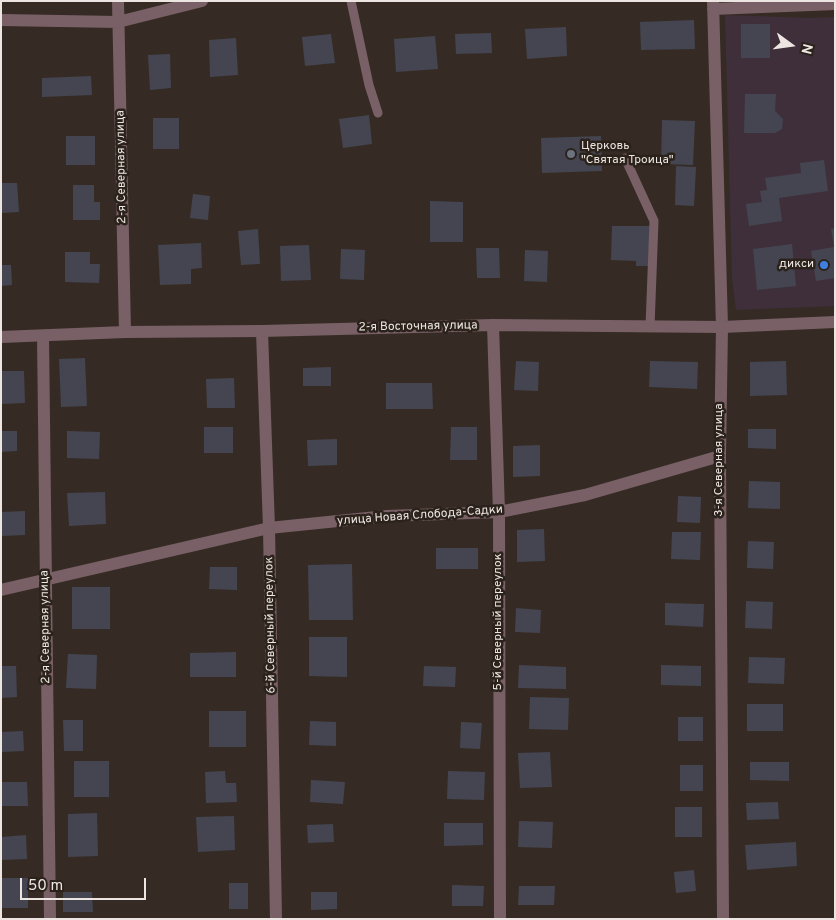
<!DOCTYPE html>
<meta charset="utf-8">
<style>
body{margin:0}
#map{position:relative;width:836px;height:920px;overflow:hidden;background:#352b24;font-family:Overpass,sans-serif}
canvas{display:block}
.frame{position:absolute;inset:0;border:2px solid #ece5e1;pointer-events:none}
.north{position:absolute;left:766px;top:20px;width:50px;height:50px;-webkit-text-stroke:4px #2b221b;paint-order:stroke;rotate:104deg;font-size:14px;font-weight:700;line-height:20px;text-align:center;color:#ece5e1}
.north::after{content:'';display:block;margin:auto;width:18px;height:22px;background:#ece5e1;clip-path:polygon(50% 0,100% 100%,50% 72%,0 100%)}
.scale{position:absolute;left:20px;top:878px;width:126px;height:22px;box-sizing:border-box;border:2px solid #ece5e1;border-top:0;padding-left:6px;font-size:15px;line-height:18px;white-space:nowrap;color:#ece5e1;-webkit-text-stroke:4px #2b221b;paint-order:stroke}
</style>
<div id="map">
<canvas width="836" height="920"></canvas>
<div class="frame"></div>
<div class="north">N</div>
<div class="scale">50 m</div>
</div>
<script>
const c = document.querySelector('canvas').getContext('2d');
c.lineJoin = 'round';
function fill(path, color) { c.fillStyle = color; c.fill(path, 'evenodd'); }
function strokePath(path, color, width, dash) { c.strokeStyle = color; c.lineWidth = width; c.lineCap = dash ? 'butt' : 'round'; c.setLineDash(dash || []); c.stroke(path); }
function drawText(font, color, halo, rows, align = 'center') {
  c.font = font + ' Overpass,sans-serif'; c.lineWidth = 5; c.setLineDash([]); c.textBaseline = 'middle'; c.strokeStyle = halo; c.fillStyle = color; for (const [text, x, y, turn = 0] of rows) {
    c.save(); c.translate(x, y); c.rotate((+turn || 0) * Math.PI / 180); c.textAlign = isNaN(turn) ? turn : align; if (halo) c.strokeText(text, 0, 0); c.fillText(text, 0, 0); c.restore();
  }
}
fill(new Path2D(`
 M725,15l85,3 25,-1v289l-99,4 -4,-32z`), '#3f2f3b');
fill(new Path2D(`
 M694,20l1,29 -54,1 -1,-28z
 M741,24h29v34h-29z
 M566,27l1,29 -40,3 -2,-30z
 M491,33l1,20 -36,1 -1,-20z
 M331,34l4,29 -30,3 -3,-29z
 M435,36l3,33 -42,3 -2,-33z
 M236,38l2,37 -28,2 -1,-37z
 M170,54l1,34 -21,2 -2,-35z
 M91,76l1,19 -50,2v-19z
 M745,94h31l-1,17 8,8 -1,10 -7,4h-31z
 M369,115l3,29 -29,4 -4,-29z
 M153,118h26v31h-26z
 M662,120l33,1 -2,44 -32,-1z
 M66,136h29v29h-29z
 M601,136l1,35 -60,2 -1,-35z
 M824,160l4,31 -49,7 3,23 -33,5 -3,-22 16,-2 -2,-11 7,-1 -2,-12 36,-5 -1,-10z
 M676,166l20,1 -2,39 -19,-1z
 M1,183h16l2,29 -18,1z
 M73,185h21v17h6v18h-27z
 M193,194l17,2 -2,24 -18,-2z
 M430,201l33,1v40h-33z
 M612,226h38v40h-14v-5l-25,-1z
 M835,228v50l-19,3 -5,-30 23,-4 -3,-18z
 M258,229l2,35 -19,1 -3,-34z
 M201,243l1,25 -11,1v15l-31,1 -2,-40z
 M792,244l4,42 -39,4 -4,-41z
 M309,245l2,35 -30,1 -1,-35z
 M476,248h23l1,30h-23z
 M341,249l24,1 -1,30 -24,-1z
 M525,250l23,1 -1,31 -23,-1z
 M65,252h25v12h10l-1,19 -34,-1z
 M1,265h10l1,20 -11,1z
 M85,358l2,48 -26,1 -2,-48z
 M516,361l23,1 -1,29 -24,-1z
 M650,361l48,1 -1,27 -48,-2z
 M786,361l1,34 -37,1v-34z
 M331,367v19h-28v-18z
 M1,371h23l1,32 -24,1z
 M234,378l1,30h-28l-1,-29z
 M386,383h46l1,26h-47z
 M204,427h29v26h-29z
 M451,427h26v33h-27z
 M748,429h28v20l-28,-1z
 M1,431h16v20l-16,1z
 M67,431l33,1 -1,27 -32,-1z
 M337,439v26l-29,1 -1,-26z
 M540,445v31l-27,1v-31z
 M749,481l31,1v27l-32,-1z
 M105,492l1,32 -37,2 -2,-33z
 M678,496l23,1 -1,26 -23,-1z
 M25,511v24l-24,1v-24z
 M544,529l1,32 -28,1v-32z
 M672,532h29l-1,28 -29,-1z
 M748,541l26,1 -1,27 -26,-1z
 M436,548h42v21h-42z
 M352,564l1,56h-44l-1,-55z
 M210,567h27v23l-28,-1z
 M72,587h38v42h-38z
 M746,601l27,1 -1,27 -27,-1z
 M665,603l39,1 -1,23 -38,-2z
 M516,608l25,2 -1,23 -25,-1z
 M309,637h38v40l-38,-1z
 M236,652v25h-46v-24z
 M68,654l29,1 -1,34 -30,-1z
 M749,657l36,1 -1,26 -36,-1z
 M519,665l47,2v22l-48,-1z
 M661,665l40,1v20l-40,-1z
 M1,666h15l1,31 -16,1z
 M424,666l32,1 -1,20 -32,-1z
 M530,697l39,1 -1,32 -39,-1z
 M747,704h36v27h-36z
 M209,711h37v36h-37z
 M678,717h25v24h-25z
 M63,720h20v31h-19z
 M310,721l26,1v24l-27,-1z
 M461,722l21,1 -2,26 -20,-1z
 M23,731l1,20 -23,1v-20z
 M550,752l2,35 -32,1 -2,-35z
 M74,761h35v36h-35z
 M750,762h39v19l-39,-1z
 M680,765h23v26h-23z
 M225,771l1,12h10l1,19 -31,1 -1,-31z
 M448,771l37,1 -1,28 -37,-1z
 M311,780l34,2 -2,22 -33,-2z
 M1,782h26l1,24h-27z
 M778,802l1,17 -32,1 -1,-17z
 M675,807h27v30h-27z
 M97,813l1,43 -30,1v-43z
 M234,816l1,34 -37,2 -2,-35z
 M519,821l34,1 -1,26 -34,-1z
 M444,823h39v22l-39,1z
 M333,824l1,18 -26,1 -1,-18z
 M26,835l1,24 -26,1v-23z
 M796,842l1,24 -50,4 -2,-25z
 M694,870l2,21 -20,2 -2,-21z
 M1,878h27v30h-27z
 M229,883h19v26h-19z
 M452,885l32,1 -1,20h-31z
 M519,886h36l-1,19h-36z
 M63,892h29l1,20h-30z
 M311,892h26v17l-26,1z`), '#444550');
strokePath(new Path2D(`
 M351,1l18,84 9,28
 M625,158l29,63 -4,106`), '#796066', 9);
strokePath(new Path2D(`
 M118,1l7,331
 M713,1l9,326 -2,129 3,463
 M713,9l122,-5
 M1,20l117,2 84,-21
 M493,325l6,187 1,407
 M262,331l7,197 7,391
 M43,336l7,583
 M1,590l268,-62 118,-12 112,-4 86,-17 135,-39`), '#796066', 12);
strokePath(new Path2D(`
 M1,337l124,-5 137,-1 231,-6 229,2 113,-5`), '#796066', 12);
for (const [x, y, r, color] of [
 [571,154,5,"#6b7280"],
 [824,265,5,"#3f7fe0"]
]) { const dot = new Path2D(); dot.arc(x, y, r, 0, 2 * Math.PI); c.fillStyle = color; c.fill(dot); strokePath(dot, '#2b221b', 2); }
drawText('12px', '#ece5e1', '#2b221b', [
 ["Церковь",581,147],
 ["\"Святая Троица\"",581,161],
 ["дикси",814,265,"right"]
], 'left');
drawText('12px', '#ece5e1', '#2b221b', [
 ["2-я Северная улица",122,167,-91],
 ["2-я Восточная улица",418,327,-1],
 ["3-я Северная улица",720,460,-90],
 ["улица Новая Слобода-Садки",420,516,-4],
 ["5-й Северный переулок",499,622,-90],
 ["6-й Северный переулок",271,625,-91],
 ["2-я Северная улица",46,627,-91]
]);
</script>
